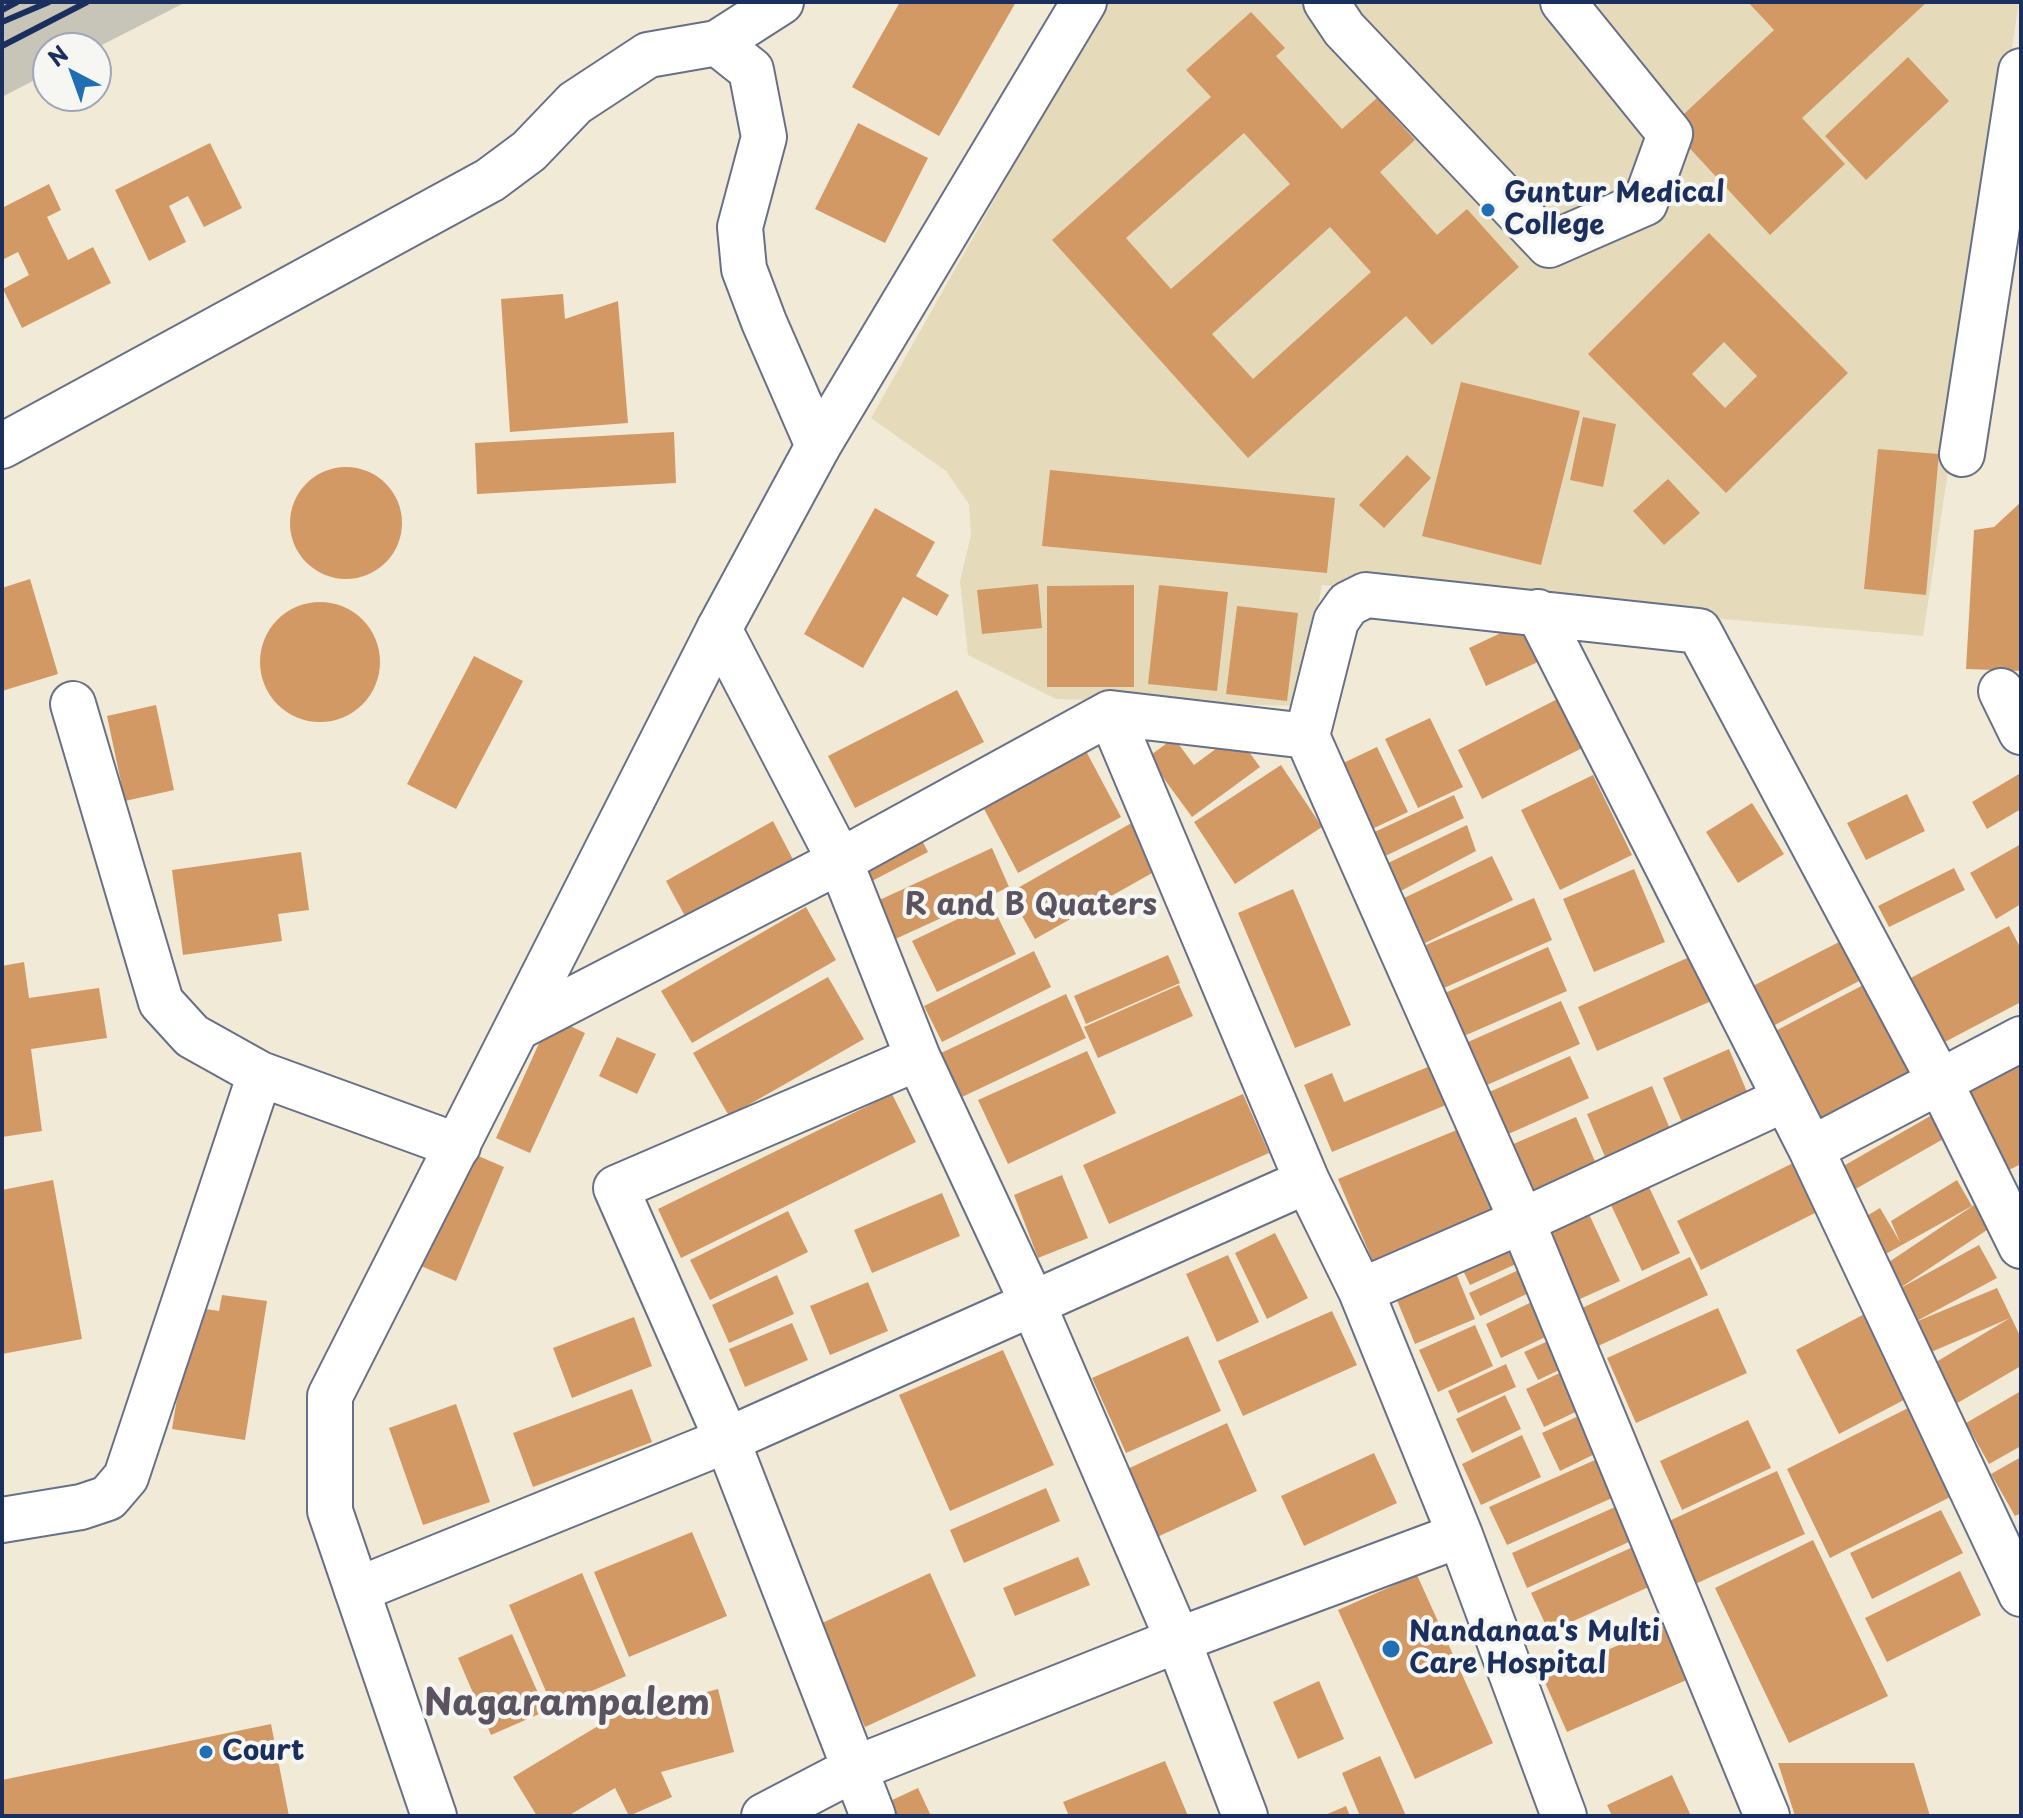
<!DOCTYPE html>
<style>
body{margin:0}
#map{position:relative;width:2023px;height:1818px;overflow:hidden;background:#f1ead7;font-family:"Playpen Sans",sans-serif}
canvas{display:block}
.frame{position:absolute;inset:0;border:4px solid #1b2f5e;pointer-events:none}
.north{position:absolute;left:32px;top:32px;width:80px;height:80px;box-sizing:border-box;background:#f6f6f2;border:2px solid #9ea6b7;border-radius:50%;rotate:319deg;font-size:22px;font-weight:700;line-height:32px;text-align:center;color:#1b2f5e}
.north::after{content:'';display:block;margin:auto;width:28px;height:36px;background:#1f6fb2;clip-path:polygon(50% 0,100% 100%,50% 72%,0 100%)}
</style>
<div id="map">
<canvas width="2023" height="1818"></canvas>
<div class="frame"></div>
<div class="north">N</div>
</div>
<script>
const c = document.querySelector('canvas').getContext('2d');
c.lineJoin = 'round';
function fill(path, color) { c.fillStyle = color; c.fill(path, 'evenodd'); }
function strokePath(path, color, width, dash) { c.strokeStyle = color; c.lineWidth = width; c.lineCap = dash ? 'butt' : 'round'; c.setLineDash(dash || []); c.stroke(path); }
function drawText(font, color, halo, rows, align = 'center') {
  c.font = font + ' "Playpen Sans",sans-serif'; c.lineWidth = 8; c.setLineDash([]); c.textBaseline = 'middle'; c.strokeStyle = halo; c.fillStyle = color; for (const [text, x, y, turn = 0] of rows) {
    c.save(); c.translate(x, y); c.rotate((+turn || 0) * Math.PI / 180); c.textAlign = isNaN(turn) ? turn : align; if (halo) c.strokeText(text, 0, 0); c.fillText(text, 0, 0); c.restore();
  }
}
fill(new Path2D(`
 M1106,2h913l-96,634 -601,-51 -23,121 -243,-7 -88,-44 -8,-74 11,-46 -2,-31 -23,-33 -75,-53z`), '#e5dbba');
fill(new Path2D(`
 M2,2h184l-90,46h-48v25l-46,24z`), '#c7c5b8');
fill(new Path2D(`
 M900,2h116l-77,134 -87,-49z
 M1748,2h179l-125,116 43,46 -75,71 -100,-108 104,-97z
 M1251,12l34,36 -9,8 66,73 35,-31 38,42 -35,32 57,63 30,-26 52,58 -87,78 -26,-29 -158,142 -196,-218 159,-143 -25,-27zM1244,133l46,51 -119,105 -45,-51zM1330,227l41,45 -118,107 -41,-45z
 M1908,57l41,44 -83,79 -41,-44z
 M858,123l70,35 -43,85 -70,-34z
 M210,143l32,65 -38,19 -16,-31 -19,10 17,36 -37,19 -34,-71z
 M49,184l12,26 -14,7 21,43 25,-13 18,36 -89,45 -19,-39 26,-14 -11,-23 -16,8v-52z
 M1709,233l139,140 -122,120 -138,-139zM1724,342l33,34 -32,32 -33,-34z
 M563,294l2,25 53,-18 10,122 -118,9 -9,-133z
 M1461,382l119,29 -39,154 -119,-29z
 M1583,417l33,7 -13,63 -33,-7z
 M674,432l2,51 -199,11 -2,-51z
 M1878,449l61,5 -13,141 -62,-6z
 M1407,455l24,23 -47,50 -25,-23z
 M290 523a56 56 0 1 1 112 0a56 56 0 1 1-112 0Z
 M1050,470l285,28 -8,75 -285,-27z
 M1668,479l32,34 -36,32 -31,-34z
 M2021,502v169l-55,-2 8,-139 20,-3z
 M875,508l60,34 -19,34 33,19 -12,21 -34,-19 -40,71 -59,-34z
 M30,579l28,95 -56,17v-103z
 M1038,584l4,44 -60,6 -5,-44z
 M1134,585v102h-87v-101z
 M1159,585l69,7 -11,99 -69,-7z
 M260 662a60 60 0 1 1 120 0a60 60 0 1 1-120 0Z
 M1237,606l61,7 -11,88 -61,-7z
 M1522,623l18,38 -54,25 -17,-38z
 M474,656l49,25 -67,128 -49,-25z
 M957,690l27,52 -129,66 -27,-52z
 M1571,692l25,49 -114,58 -24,-49z
 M156,705l18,85 -49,11 -18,-85z
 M1430,718l33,69 -45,21 -33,-69z
 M1236,734l24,33 -68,50 -44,-60 26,-19 20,27z
 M1377,747l31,65 -40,19 -31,-65z
 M1086,751l35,66 -103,56 -35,-66z
 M1281,765l41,62 -87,57 -41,-62z
 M2019,774l2,35 -34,20 -15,-27z
 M1593,775l39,80 -72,35 -39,-80z
 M1907,794l18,37 -59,29 -19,-37z
 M1454,795l10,23 -87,42 -11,-24z
 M1752,803l32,51 -46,29 -32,-51z
 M773,821l25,48 -107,58 -25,-46z
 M1135,821l26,47 -126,71 -26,-46z
 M1467,825l9,26 -79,42 -13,-28z
 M916,829l12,23 -60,31 -12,-24z
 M2021,844v60l-25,15 -26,-46z
 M992,848l17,39 -118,54 -18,-38z
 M301,852l8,58 -31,4 4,27 -99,14 -11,-85z
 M1492,856l21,44 -88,43 -21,-45z
 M1954,868l11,22 -76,37 -11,-21z
 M1634,869l31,73 -71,30 -31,-73z
 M1293,889l58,136 -56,23 -57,-135z
 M1534,898l18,42 -108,48 -18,-43z
 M991,903l25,51 -79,38 -25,-51z
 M806,907l30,53 -144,83 -31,-52z
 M2009,926l12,23v53l-82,43 -34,-64z
 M1841,941l20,39 -88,46 -20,-40z
 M1548,947l19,44 -103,45 -19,-43z
 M1034,951l17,36 -109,55 -18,-36z
 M1696,954l20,45 -119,52 -19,-44z
 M1168,955l12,28 -94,41 -12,-28z
 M24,962l5,36 70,-10 8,50 -76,11 11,82 -40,6v-171z
 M828,977l36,62 -135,77 -36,-63z
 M1869,982l51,97 -109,58 -51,-98z
 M1179,985l14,31 -95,42 -14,-31z
 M1066,994l20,44 -124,59 -21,-44z
 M1561,1001l19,43 -109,48 -19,-43z
 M551,1017l34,16 -55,120 -34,-15z
 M617,1037l39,17 -19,40 -38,-18z
 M1729,1049l21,50 -66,28 -21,-49z
 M1087,1051l29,62 -108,51 -30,-64z
 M2021,1052v112l-22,11 -44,-88z
 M1570,1056l19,42 -85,38 -19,-42z
 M1430,1066l16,39 -114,47 -28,-67 28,-12 12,29z
 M1652,1086l21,50 -65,28 -21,-50z
 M892,1094l24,48 -235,116 -23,-49z
 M1243,1094l26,59 -160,71 -26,-59z
 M1939,1111l13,23 -107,61 -12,-23z
 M1576,1117l21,49 -72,31 -21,-49z
 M1464,1127l34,82 -125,53 -35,-83z
 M469,1152l35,15 -48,114 -35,-15z
 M1807,1156l24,49 -130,65 -24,-49z
 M1062,1175l26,63 -50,20 -24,-63z
 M53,1180l29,159 -80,15v-164z
 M1957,1180l15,26 -97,54 -20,-37 25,-15 20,34 -9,-21z
 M1649,1187l31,66 -38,18 -31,-66z
 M942,1193l18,43 -88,37 -18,-43z
 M1974,1205l16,23 -93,62 82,-45 18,33 -84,45 84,-35 24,50v28l-67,39 -23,-40 79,-47 -88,38 -45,-86z
 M788,1211l20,41 -98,48 -20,-40z
 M1588,1212l32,69 -49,22 -32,-69z
 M1275,1233l33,65 -41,21 -32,-66z
 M1517,1234l12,24 -59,27 -11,-23z
 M1228,1255l31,67 -42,20 -31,-68z
 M1690,1257l18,38 -112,52 -18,-37z
 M1525,1267l10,23 -55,26 -11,-23z
 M1454,1268l21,51 -60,25 -21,-51z
 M777,1275l17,39 -65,29 -17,-38z
 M868,1282l20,49 -58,24 -20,-49z
 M222,1295l45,6 -22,139 -73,-11 20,-122 27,4z
 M1538,1299l16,34 -53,25 -15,-34z
 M1718,1308l29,65 -111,50 -29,-65z
 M1876,1308l43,84 -80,42 -43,-84z
 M1332,1311l25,54 -114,51 -25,-55z
 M634,1317l18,49 -80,32 -19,-50z
 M792,1323l16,37 -63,27 -16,-38z
 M1475,1325l18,41 -55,26 -19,-42z
 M1188,1336l33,75 -95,42 -34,-75z
 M1559,1336l13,28 -34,16 -14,-28z
 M1003,1350l51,115 -104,46 -51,-116z
 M1506,1364l10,23 -58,26 -10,-22z
 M1568,1369l18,38 -42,20 -18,-38z
 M632,1389l20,53 -119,45 -20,-54z
 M2021,1391v55l-32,18 -23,-41z
 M1505,1395l16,34 -49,24 -16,-34z
 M456,1404l34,98 -67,23 -34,-97z
 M1916,1404l44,88 -130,66 -43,-89z
 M1587,1412l18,37 -45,22 -18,-38z
 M1748,1420l23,48 -89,42 -22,-49z
 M1227,1423l30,68 -102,47 -32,-67z
 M1522,1435l19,42 -60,28 -19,-41z
 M1374,1453l23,50 -93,43 -23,-50z
 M1604,1456l17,38 -114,51 -18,-38z
 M2021,1457v56l-6,3 -24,-42z
 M1777,1471l28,63 -123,56 -28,-62z
 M1046,1488l14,33 -96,42 -14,-33z
 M1624,1503l16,34 -113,51 -15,-35z
 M1941,1510l22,43 -91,46 -22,-46z
 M692,1532l35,84 -98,41 -35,-85z
 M1813,1540l75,156 -99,47 -74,-155z
 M1644,1542l18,39 -113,51 -18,-39z
 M1078,1557l12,28 -75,31 -12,-28z
 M1960,1571l21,44 -94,47 -22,-44z
 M582,1573l44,103 -73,32 -44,-103z
 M930,1573l46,103 -111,51 -47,-102z
 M1417,1575l76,168 -78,36 -77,-169z
 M1674,1621l24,54 -131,57 -24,-54z
 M512,1634l34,77 -55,24 -33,-77z
 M1319,1681l25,58 -46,20 -25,-57z
 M718,1689l16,63 -73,20 11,25 -43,19 -14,-28 -47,28h-31l-24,-39 100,-60z
 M271,1724l18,92h-287v-36z
 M1380,1756l26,60h-46l-18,-43z
 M1165,1761l23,55h-119l-6,-14z
 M1778,1763h136l16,53h-135z
 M1672,1775l19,41h-79l-5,-11z
 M918,1788l13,28h-34l-7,-15z
 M1346,1806l4,10h-27z`), '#d39965');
const street = new Path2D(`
 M1326,2l18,27 205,216 96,-42 25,-69 -107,-132
 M717,43l64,-41
 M2,446l488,-266 39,-29 46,-48 73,-48 69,-12 34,27 13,67 -24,90 4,42 20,53 54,124
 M1962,454l59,-383
 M1538,612l273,537 210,445
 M719,629l121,232 270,-148 197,23 215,485 245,595
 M2001,691l20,41
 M73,704l88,298 31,34 68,38 198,72
 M1110,713l197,468 54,110 99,244 104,281
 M1307,736l29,-115 12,-17 18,-9 333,36 241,451 81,164
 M517,1028l323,-167 78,197 115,246 145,336 67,176
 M918,1058l-302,130 111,252 580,-259
 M1811,1149l210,-110
 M1361,1291l161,-70 263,-122
 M2,1520l79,-13 27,-9 18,-21 134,-403
 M357,1590l370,-150 146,376
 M764,1816l90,-47 324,-129 282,-105`);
const secondary = new Path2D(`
 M434,1816l-104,-305v-115l389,-767 99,-183 266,-444`);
strokePath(street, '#667088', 48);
strokePath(secondary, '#667088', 48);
strokePath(street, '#fff', 44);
strokePath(secondary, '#fff', 44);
strokePath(new Path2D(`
 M2,10l15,-8
 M2,22l47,-20
 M2,46l85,-44`), '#1b2f5e', 6);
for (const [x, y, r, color] of [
 [1488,210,8,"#1f6fb2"],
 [1391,1649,10,"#1f6fb2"],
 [206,1752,8,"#1f6fb2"]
]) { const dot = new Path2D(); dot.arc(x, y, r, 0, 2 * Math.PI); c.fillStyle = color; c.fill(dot); strokePath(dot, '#f6f6f2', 3); }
drawText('bold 28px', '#1b2f5e', '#f6f6f2', [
 ["Guntur Medical",1504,194],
 ["College",1504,226],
 ["Nandanaa's Multi",1409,1633],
 ["Care Hospital",1409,1665],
 ["Court",222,1752]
], 'left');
drawText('bold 30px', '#5b5460', '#f6f6f2', [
 ["R and B Quaters",1031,907]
]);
drawText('bold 36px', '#5b5460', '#f6f6f2', [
 ["Nagarampalem",567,1705]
]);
</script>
